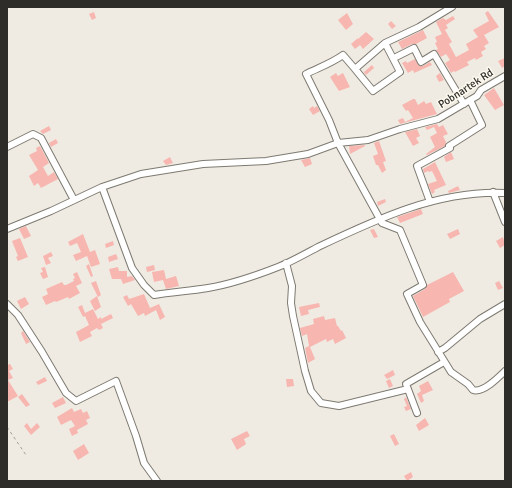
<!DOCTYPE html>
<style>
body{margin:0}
#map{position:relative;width:512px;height:488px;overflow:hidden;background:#f0ebe2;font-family:Signika,sans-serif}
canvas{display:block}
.frame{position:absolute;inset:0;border:8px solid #2d2c28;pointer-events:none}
</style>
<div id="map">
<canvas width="512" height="488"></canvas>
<div class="frame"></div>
</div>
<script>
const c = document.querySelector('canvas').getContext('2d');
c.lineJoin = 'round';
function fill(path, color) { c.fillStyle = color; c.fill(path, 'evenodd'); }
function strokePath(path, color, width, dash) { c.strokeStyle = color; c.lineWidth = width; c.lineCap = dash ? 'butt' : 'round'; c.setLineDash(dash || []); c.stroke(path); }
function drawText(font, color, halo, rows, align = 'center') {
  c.font = font + ' Signika,sans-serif'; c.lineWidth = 3; c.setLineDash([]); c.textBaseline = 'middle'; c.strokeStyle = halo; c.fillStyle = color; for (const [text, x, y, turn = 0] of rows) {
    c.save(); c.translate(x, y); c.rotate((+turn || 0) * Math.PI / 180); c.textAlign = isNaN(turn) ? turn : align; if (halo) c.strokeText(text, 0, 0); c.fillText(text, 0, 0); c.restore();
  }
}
fill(new Path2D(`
 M488,11l11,16 -15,8 5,8 -5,3 2,3 -5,3 2,4 -7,4 -1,-2 -8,4 2,3 -14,7 -1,-1 -3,2 -6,-10 5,-3 -4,-6 -5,3 -5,-7 2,-1 -3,-6 2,-1 -2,-5 7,-3 -6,-12 7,-4 3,2 7,-4 2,3 -9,6 2,3 -3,2 7,12 -3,2 7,13 13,-7 -3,-6 12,-7 -5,-7 16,-9 -4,-8z
 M94,12l2,6 -4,2 -3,-6z
 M347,13l6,11 -7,6 -8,-10z
 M391,21l5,5 -4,3 -4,-5z
 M423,30l4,8 -11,6h-4l-10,5 -4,-7z
 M366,32l8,7 -11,10 -3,-4 -5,4 -4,-5 7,-6v1z
 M505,58v8l-3,2 -4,-7z
 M415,59l4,7h4l7,-4 2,3 -18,8 -1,-3 -5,3 -6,-10 4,-2 1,2z
 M372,65l2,3 -8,7 -3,-4 1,1z
 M336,73l2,3 5,-3 7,14 -11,4 -9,-14z
 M440,73l4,7 -5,2 -3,-6z
 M494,88l10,17 -9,5 -11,-15z
 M413,99h2l3,6 6,-4 2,3 5,-2 6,12 -37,10 -2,-4 5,-2 2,4 8,-4 -5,-8 -2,1 -4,-6z
 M313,106l1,2 3,-2 3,5 -7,4 -4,-6z
 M437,124l2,3 4,-2 5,9 -5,2 3,6 -1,4 -18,9 -1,-1 9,-7 -5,-10 7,-4 -3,-6 -7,3 -2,-3z
 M49,126l2,4 -8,4 -3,-3z
 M417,129l3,7 -4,2 3,5 -6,3 -8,-14z
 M56,139l2,4 -7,4 -2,-4z
 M379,141l7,20 -3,1 3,8 -4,3 -4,-8h-2l-3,-9 5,-2 -4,-11z
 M365,145v1l-15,8 -1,-8z
 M40,146l9,17 -6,4 5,9 6,-4 4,7 -17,9 -3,-5 -4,3 -5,-10 9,-6 -9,-15 8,-4 -1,-3z
 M451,152l3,7 -8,3 -2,-5z
 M170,157l3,6 -7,2 -3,-4z
 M310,158l2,6 -7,3 -4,-7z
 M435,162l11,23 -12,5 1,2 -3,2 -4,-10 9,-3 -5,-10 -3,1 -1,-1 -4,2 -1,-4z
 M458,186l2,4 -11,3 -1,-2z
 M385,199l1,3 -8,4 -1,-4z
 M421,209l2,5 -23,9 -3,-6z
 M26,226l5,10 -7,3 -5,-10z
 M374,229l4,8 -4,1 -4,-8z
 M458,229l2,5 -10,5 -3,-5z
 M83,234l7,18 5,-2 5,14 -9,3 -4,-11 -11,5 -3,-6 8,-3 -4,-9 -7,3 -2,-4z
 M503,237l2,8 -5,3 -4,-7z
 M20,238l8,19 -10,4 -2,-4 2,-1 -6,-15z
 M113,241l1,4 -8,3 -1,-4z
 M51,252l2,4 -5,2 3,5 -5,2 -3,-9z
 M116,254l2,5 -9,3 -1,-5z
 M89,264l4,12 -2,1 -5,-11z
 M154,265l1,5 -8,2 -1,-5z
 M45,267l3,10 -5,2 -3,-6 3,-1 -2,-4z
 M118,267l1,4h8v6l5,-1 3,4 -12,4 -2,-5h-9l-3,-10z
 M164,270l2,9 10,-3 3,10 -13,3 -3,-9 -9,2 -2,-10z
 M77,272l5,11 -6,3 4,7 -11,6 -1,-2 -12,5 -1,-1 -9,4 -4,-8 6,-3 -2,-5 16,-7 2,3h2l8,-4 -1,-2 2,-1 -2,-4z
 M453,272l11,19 -15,8 1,3 -27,15 -10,-21 12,-7 2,-4z
 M96,281l5,14 -3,2 -7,-14z
 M499,281l4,7 -5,2 -3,-7z
 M144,294l6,14 9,-4 6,13 -5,3 -4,-10 -11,6 -1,-3 -6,3 -7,-12 -3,2 -5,-9 4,-2 2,4z
 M97,296l4,11 -6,4 -5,-10z
 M25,297l4,7 -8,5 -4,-8z
 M319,303l1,4 -12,3 1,4 -8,2 -2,-9z
 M82,305l3,8 8,-4 5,10 3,-2v2l10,-5 2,4 -12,6 2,4 -4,2 -2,-2 -7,4 2,4 -12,6 -4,-10 13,-7 -4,-9 -2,1 -5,-10z
 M324,316l1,4 10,-2 2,8h1l3,5 1,-1 4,8 -11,6 -2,-5 -6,3 -1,-3 -16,8 5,12 -7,4 -3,-15 4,-2 -2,-12 -5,2 -2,-8 14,-4 -1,-5z
 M23,331l7,11 -4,2 -5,-11z
 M10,364l3,5 -4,2 4,7 -5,2 10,16 -11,6v-37z
 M393,370l2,5 -8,4 -3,-4z
 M45,377l2,4 -9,4 -2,-3z
 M286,379h7l1,7 -7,1z
 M390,379l3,7 -4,2 -3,-7z
 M428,381l5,9 -11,5 2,6 -3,2 -4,-9 4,-3 -2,-5z
 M22,394l8,11 -4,2 -8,-10z
 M63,397l3,6 -11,5 -3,-5z
 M406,397l5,12 -5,2 -2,-4 3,-1 -3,-7z
 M72,408l2,4 7,-3 2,4 4,-2 3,7 -4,2 2,4 -11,6 1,3 -6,3 -3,-7 6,-3 -4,-6 -10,5 -4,-8z
 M425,418l4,7 -10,6 -3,-6z
 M27,423l4,6 6,-6 3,4 -9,8 -7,-9z
 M247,431l3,5 -6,3 2,5 -9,6 -6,-11z
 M394,434l5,10 -4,2 -5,-10z
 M84,444l5,9 -11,7 -5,-9z
 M411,472l2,5 -6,4 -3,-5z`), '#f7b6b0');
const street = new Path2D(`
 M394,58l20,-10 7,14 13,-8 30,50
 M355,69l18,22 27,-19 -15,-29
 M505,76l-24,14 -4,6 -39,23 -38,10 -32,11 -30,3 44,80 18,7 23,55 -16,9 13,28 31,50 17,12 5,6c10,3 25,-12 32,-19
 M7,147l26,-13 8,4 33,62
 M102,187l30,81 12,17 10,10c18,-3 36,-4 54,-7 24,-4 47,-12 70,-21 13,-5 27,-13 40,-20 59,-28 120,-57 187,-54
 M493,192l12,30
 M430,202l-13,-36 33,-18 -1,-2 33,-21 -12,-25
 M7,229l44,-18 51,-24 39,-13 62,-10 63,-3 42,-7 30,-11 -9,-23 -23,-46c12,-6 26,-11 37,-19l12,14 30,-26 34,-16 33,-20
 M286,263l6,23 -1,17 2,13 12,55 6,20 10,12 18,3 69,-17
 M7,304l11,11 24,37 24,41 10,8 40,-20 20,55 8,27 13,18
 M438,352l7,-4 35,-29 25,-15
 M417,413l-11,-29 38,-22`);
strokePath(street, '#7d7a71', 8);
strokePath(new Path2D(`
 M7,427l19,28`), '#a29f98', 1, [3, 3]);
strokePath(street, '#fff', 6);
drawText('11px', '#2d2c28', '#fdf9ef', [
 ["Pobnartek Rd",466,89,-33]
]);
</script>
